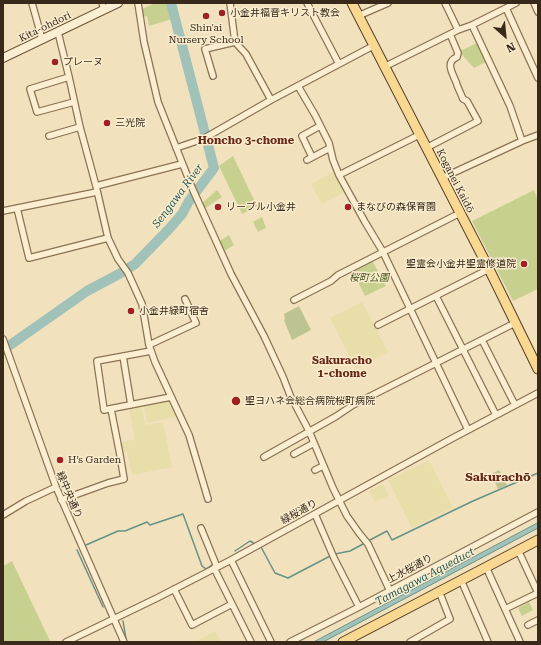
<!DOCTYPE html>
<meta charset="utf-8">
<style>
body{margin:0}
#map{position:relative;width:541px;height:645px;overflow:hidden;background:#f1e2bd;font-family:"Roboto Serif",serif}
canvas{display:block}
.frame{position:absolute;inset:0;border:4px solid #39291b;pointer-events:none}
.north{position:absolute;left:485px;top:16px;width:40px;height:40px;-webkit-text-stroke:3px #f8eccd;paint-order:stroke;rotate:153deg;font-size:11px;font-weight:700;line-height:16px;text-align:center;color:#39291b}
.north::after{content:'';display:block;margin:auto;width:14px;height:18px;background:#39291b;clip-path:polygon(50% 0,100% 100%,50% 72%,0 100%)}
</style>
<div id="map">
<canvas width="541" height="645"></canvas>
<div class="frame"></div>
<div class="north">N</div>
</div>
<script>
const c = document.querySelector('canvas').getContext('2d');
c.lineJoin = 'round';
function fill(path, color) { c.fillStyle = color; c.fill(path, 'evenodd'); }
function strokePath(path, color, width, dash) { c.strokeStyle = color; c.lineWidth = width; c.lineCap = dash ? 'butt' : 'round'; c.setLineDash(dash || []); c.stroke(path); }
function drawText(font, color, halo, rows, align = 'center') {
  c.font = font + ' "Roboto Serif","Noto Sans JP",serif'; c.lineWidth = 3; c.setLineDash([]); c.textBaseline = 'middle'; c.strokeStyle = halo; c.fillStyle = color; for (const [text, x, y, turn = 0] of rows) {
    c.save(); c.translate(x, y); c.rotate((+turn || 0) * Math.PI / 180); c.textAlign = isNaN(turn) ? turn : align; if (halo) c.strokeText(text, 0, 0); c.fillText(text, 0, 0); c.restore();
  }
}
fill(new Path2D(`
 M335,171l11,20 -24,13 -11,-20z
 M362,302l26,50 -32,17 -26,-51z
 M169,401l7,16 -29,6 -3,-17z
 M142,407l3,18 18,-3 9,45 -40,8 -5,-24 -6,1 -2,-9 16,-4 -6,-30z
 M429,460l24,48 -41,20 -24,-48z
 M383,484l6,11 -14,7 -6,-11z
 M215,631l6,11h-27z`), '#e7deaa');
fill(new Path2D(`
 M155,3h13l4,16 -23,7 -2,-10 -4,1 -1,-8z
 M477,43l9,19 -12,6 -11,-12 -3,-5z
 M233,156l24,50 -15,8 -23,-48z
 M217,190l5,7 -18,12 -3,-5z
 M534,190l4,10v89l-25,12 -41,-80z
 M262,217l4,11 -8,4 -5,-10z
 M229,235l5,10 -10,6 -4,-10z
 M372,260l14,26 -21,10 -13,-26z
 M12,561l38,80 -2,1h-45v-76z
 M529,602l4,8 -11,6 -4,-8z`), '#c8d090');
fill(new Path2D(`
 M299,306l12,24 -19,10 -8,-20 1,-1 -1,-5z
 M499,470l8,15 -9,4 -7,-15z`), '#bdc491');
const water = new Path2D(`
 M538,523v5l-215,114h-9z`);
fill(water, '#a1c2b9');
strokePath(water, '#689187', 1);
strokePath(new Path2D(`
 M368,541l19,-10 5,9 81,-39 65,-28
 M86,545l32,-14h7l22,-9 3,3 33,-11 19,52 4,3 6,-4
 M260,546l1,1 14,26 13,5 44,-23
 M77,550l26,57
 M235,551l15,-10 5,3
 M335,554l15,-3 15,-8
 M123,621l3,18`), '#689187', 1.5);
strokePath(new Path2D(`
 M3,350l84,-59 32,-17 16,-10 34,-35 13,-15 7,-13 25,-33 -43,-165`), '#a1c2b9', 10);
const street = new Path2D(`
 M32,3l10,36
 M102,3l2,7
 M138,3l6,39 14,60 35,88 38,84 33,62 19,41 7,18 19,36 24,57 14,28 12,17 9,11 22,47
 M230,3l5,39 11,12 25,46
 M307,3l32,61
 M445,3l13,27
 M534,3l4,9
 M506,8l32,70
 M358,16l30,-13
 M472,25l38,81 12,35
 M58,32l11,45 11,50 16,59 12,52 10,21 10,14 14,31 7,41 6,17 34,73 19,64
 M384,67l74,-37 14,-5 44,-22
 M213,76l-8,-27 30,-7
 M69,77l-39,12 7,23 37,-10
 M298,86l17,29 14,28 4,17 6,15 26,47 18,30 85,178
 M49,136l31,-9
 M176,148l27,-9 68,-39 102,-54
 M426,148l52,-27 -11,-20 -4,-2c-2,-5 -4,-9 -6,-14 -2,-9 -14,-22 0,-28l1,-4 -8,-19
 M312,157l-10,-21 18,-10
 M307,160l23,-12
 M339,175l80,-40
 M442,178l80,-37 16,-6
 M96,186l86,-22
 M17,208l12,50 79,-20
 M3,211l94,-19
 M436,296l60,119
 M294,300l37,-19 7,-6 122,-62
 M378,325l111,-56
 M3,339l53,148 68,155
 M482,340l33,65
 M149,345l47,-22 -11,-24
 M151,351l-54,10 7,49 67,-13
 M123,356l8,49
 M294,454l20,-11
 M264,457l71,-40 18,-12 162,-82
 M315,470l8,-4
 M61,500l47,-17 16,-4 -4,-24 -9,-46
 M315,514l19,44 25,49
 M3,515l23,-14 30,-14
 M201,528l16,39
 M518,550l20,43
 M231,560l40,82
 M486,567l34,75
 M214,568l37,74
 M461,580l27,62
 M174,589l18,36 40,-21
 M505,609l33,-16
 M528,625l10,-5
 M66,642l91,-44 74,-38 220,-121 87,-46
 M290,642l69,-35 179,-95
 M410,642l40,-23 -11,-28`);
const secondary = new Path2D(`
 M3,58l115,-55`);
const primary = new Path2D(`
 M352,3l137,266 49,100
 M343,642l195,-102`);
strokePath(street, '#8b7255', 8);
strokePath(secondary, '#6c5238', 10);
strokePath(primary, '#583f2a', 11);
strokePath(street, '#fcefd1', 5.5);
strokePath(secondary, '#fcefd1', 8);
strokePath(primary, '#f9d991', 9);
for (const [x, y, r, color] of [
 [222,13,4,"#9e2020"],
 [206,16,4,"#9e2020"],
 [55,62,4,"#9e2020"],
 [107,123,4,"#9e2020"],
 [218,207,4,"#9e2020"],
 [348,207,4,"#9e2020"],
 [524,264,4,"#9e2020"],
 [131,311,4,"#9e2020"],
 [236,401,5,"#9e2020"],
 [60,460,4,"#9e2020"]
]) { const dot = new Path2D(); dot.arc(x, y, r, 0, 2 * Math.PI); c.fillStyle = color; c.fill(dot); strokePath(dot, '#f8eccd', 1.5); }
drawText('10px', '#39291b', '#f8eccd', [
 ["小金井福音キリスト教会",230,13],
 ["Shin'ai",206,28,"center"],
 ["Nursery School",206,40,"center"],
 ["プレーヌ",63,62],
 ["三光院",115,123],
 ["リーブル小金井",226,207],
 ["まなびの森保育園",356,207],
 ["聖霊会小金井聖霊修道院",516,264,"right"],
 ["小金井緑町宿舎",139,311],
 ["聖ヨハネ会総合病院桜町病院",245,401],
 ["H’s Garden",68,460]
], 'left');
drawText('10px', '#39291b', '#f8eccd', [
 ["Kita-ohdori",45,27,-26],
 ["Koganei Kaidō",455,181,63],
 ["緑中央通り",69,495,67],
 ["緑桜通り",299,512,-29],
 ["上水桜通り",410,569,-28]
]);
drawText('italic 10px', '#495720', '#f8eccd', [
 ["桜町公園",369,278]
]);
drawText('bold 11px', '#692817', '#f8eccd', [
 ["Honcho 3-chome",246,141],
 ["Sakuracho",342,361],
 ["1-chome",342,374]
]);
drawText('italic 11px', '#295a57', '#f8eccd', [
 ["Sengawa River",178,196,-53],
 ["Tamagawa Aqueduct",425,577,-28]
]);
drawText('bold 12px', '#692817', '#f8eccd', [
 ["Sakurachō",498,477]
]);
</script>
